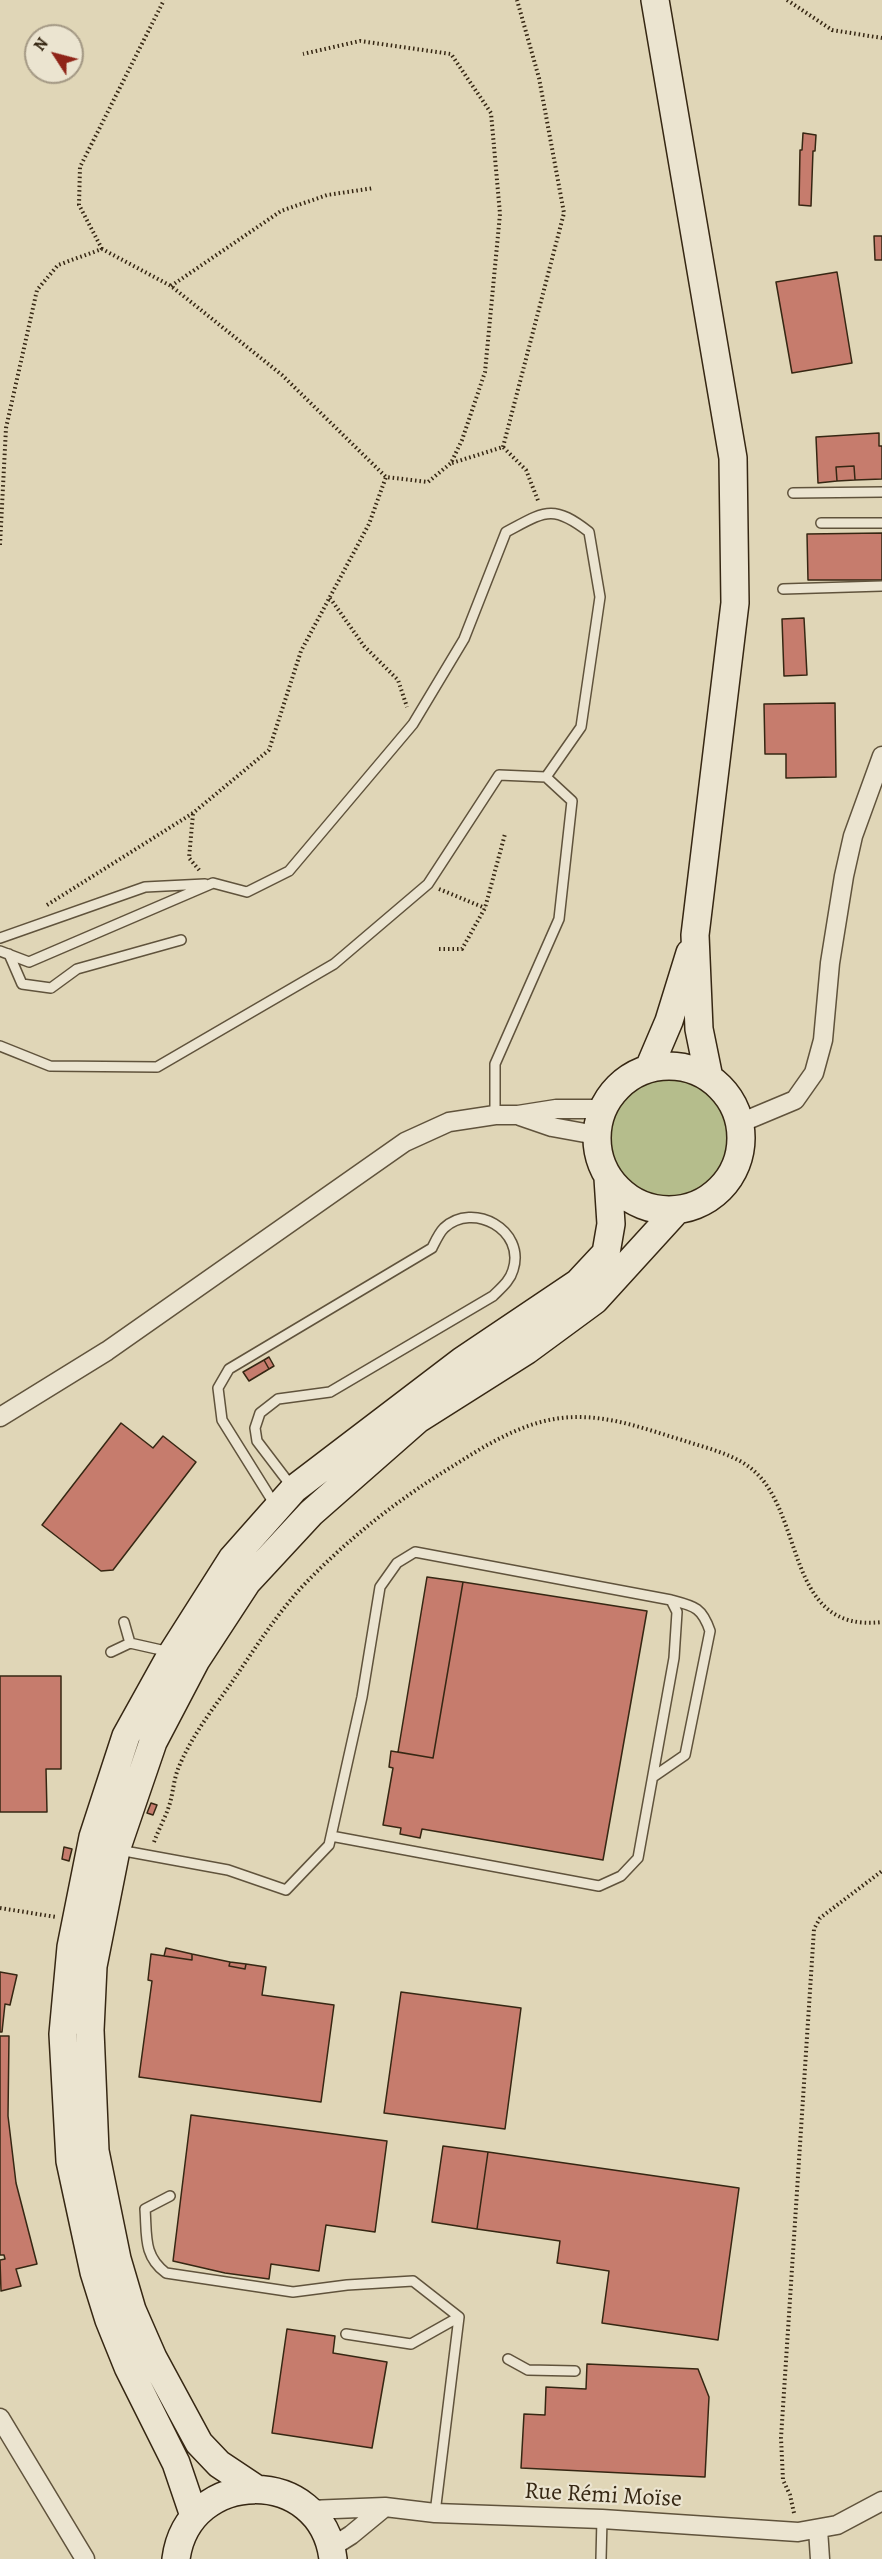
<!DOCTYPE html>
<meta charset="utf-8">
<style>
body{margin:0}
#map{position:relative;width:882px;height:2559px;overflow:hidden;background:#e0d6b7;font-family:Alegreya,serif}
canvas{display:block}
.north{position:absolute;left:24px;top:24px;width:60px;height:60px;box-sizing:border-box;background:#ebe4d0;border:2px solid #a39884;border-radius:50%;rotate:306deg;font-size:16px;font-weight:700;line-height:24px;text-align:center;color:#362713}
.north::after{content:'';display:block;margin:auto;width:21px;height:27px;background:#8f2418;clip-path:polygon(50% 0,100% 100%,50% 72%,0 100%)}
</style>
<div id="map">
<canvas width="882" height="2559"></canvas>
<div class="north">N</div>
</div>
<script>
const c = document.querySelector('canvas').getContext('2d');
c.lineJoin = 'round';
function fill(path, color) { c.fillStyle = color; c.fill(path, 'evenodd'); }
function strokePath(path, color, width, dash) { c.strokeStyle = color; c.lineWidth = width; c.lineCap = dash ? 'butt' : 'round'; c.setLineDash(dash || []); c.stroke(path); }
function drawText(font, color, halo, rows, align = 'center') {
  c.font = font + ' Alegreya,serif'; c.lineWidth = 4.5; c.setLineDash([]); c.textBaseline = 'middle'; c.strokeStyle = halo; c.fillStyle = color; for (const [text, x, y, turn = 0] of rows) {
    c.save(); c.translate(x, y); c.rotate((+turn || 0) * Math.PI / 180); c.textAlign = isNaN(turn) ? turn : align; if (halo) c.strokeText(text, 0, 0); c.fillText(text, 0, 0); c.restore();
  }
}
fill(new Path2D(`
 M606 1138a62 62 0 1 1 124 0a62 62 0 1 1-124 0Z`), '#b5bd8c');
const building = new Path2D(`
 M803,133l13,2 -1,16h-2l-2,55 -12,-1 1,-55h2z
 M874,236h8v24h-7z
 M837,272l15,91 -60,10 -16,-91z
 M879,433v13h3v33l-27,1 -1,-14 -18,1 1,14 -19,2 -2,-46z
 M854,466l1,14 -18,1 -1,-14z
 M882,533v47h-74l-1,-46z
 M804,618l3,57 -23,1 -2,-57z
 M835,703l1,74 -50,1v-24h-21l-1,-50z
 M269,1357l5,9 -5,3 -5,-9z
 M264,1360l5,9 -20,12 -6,-9z
 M121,1423l32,25 10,-12 33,26 -83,108 -12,1 -59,-46z
 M427,1577l36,5 -30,176 -35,-6z
 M463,1582l184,29 -44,249 -181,-31 -2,9 -20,-4 1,-6 -18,-3 10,-57 -4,-1 2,-16 42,7z
 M0,1676h61v93h-15l1,43h-47z
 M151,1803l6,2 -4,10 -6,-2z
 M64,1847l8,2 -3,12 -7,-2z
 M166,1948l26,6v6l-28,-4z
 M151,1954l41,6v-6l38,8 -1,4 16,3 1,-5 20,3 -4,28 72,10 -13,97 -182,-25 13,-96 -4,-1z
 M230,1962l16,2 -1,5 -16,-3z
 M0,1972l17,3 -7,30 -5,-1 -3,28h-2z
 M401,1992l120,16 -16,121 -121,-16z
 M0,2036h9l-1,80 8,67 21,81 -21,5 5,17 -20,5 -1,-31 5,-1 -1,-4h-4z
 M191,2115l196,26 -12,91 -49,-7 -7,46 -48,-7 -2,15 -44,-6 -52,-12z
 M443,2146l45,6 -11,77 -45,-7z
 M488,2152l251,36 -21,152 -116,-17 7,-52 -52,-8 3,-22 -83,-12z
 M287,2329l48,7 -2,17 54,9 -15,86 -100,-15z
 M587,2364l111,5 11,28 -4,80 -184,-9 3,-54 21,1 1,-28 40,2z`);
fill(building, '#c67c6d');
strokePath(building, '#362713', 1.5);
const lane = new Path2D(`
 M793,493l89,-1
 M821,523h61
 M783,589l99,-3
 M0,938l145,-51 60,-3
 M0,951l29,11 184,-79 34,9 42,-21 124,-147 51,-85 42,-107c38,-20 46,-29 83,0l11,65 -19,130 -35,50
 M9,954l13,30 29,4 26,-19 104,-29
 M0,1046l50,20 107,1 177,-103 94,-80 71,-109 47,2 26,24 -13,118 -64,145v51
 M275,1505l-53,-85 -4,-32 11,-19 203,-121c3,-6 7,-15 12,-20 29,-27 82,2 69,42 -3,11 -12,18 -20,26l-163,96 -52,7 -18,14 -5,15 2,13 35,46
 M124,1622l6,21
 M111,1652l19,-9 40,9
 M653,1777l32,-22 25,-124c-8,-24 -16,-25 -39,-31
 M119,1850l109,20 58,20 43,-45 33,-148 18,-110 17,-24 18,-11 256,48 6,12 -3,46 -36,200 -17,18 -22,10 -268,-50
 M170,2196l-25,13c2,26 -2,47 21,64l127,19 54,-7 66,-4 46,36
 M346,2334l65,10 48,-27
 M508,2359l20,11 47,1
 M435,2513l24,-196
 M601,2559l1,-40`);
const street = new Path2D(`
 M520,1116l32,11 44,8
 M740,1123l55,-23 19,-27 9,-33 7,-77 14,-87 9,-40 29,-80
 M0,1417l107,-66 298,-209 44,-20 46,-7h23l38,-6h46
 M0,2418l85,141
 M309,2510l76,-3 50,6 167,6 196,13 39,-7 45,-24
 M818,2529l2,30
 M332,2547l19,-12 34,-28`);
const secondary = new Path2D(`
 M655,0l78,458 2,145 -40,332 4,94 10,49
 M597 1138a72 72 0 1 1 144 0a72 72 0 1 1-144 0Z
 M649,1068l20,-47 21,-68
 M255,2488l-36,-24 -20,-21 -46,-85 -21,-48 -15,-51 -22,-108 -5,-121 3,-64 23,-116 37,-108 43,-82 51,-78 64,-69 107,-94 109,-69 68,-50 82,-90
 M194,2516l-18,-53 -48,-96 -19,-47 -15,-48 -24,-111 -7,-127 8,-87 22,-110 33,-101 45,-81 61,-96 62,-70 168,-128 116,-78 28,-30 5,-29 -3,-46
 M176,2559c12,-92 146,-93 157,0`);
strokePath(lane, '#60533c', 12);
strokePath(street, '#60533c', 21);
strokePath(secondary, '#362713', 30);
strokePath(new Path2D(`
 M787,0l45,30 50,8
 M102,249l-23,-44 1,-38 84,-167
 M171,286l110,-75 46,-16 47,-7
 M503,447l61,-234 -25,-135 -22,-78
 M452,463l51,-16 23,23 13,33
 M0,545l6,-117 31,-138 21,-25 44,-16 69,37 111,89 104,102 42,5 23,-19 11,-23 23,-68 15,-158 -9,-101 -40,-59 -91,-13 -57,13
 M330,598l34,48 34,34 9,27
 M193,814l-4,44 11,13
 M439,889l46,19
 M47,905l146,-92 76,-63 32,-99 68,-127 17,-47
 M439,949h23l23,-41 20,-74
 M154,1842c4,-11 10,-22 14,-33 5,-13 5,-27 10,-40 12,-30 33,-58 52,-84 22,-32 44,-67 70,-96 45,-48 97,-89 153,-123 33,-21 68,-43 108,-48 43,-5 81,10 121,22 21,7 44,12 63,24 63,40 35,170 137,158
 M0,1908l56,9
 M794,2513l-4,-18 -7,-15 -2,-42 33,-509 6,-11 62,-47`), '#362713', 4, [1.5, 3]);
strokePath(lane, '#ebe4d0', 9);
strokePath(street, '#ebe4d0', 18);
strokePath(secondary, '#ebe4d0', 27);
drawText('24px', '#362713', '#ebe4d0', [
 ["Rue Rémi Moïse",603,2496,3]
]);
</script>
